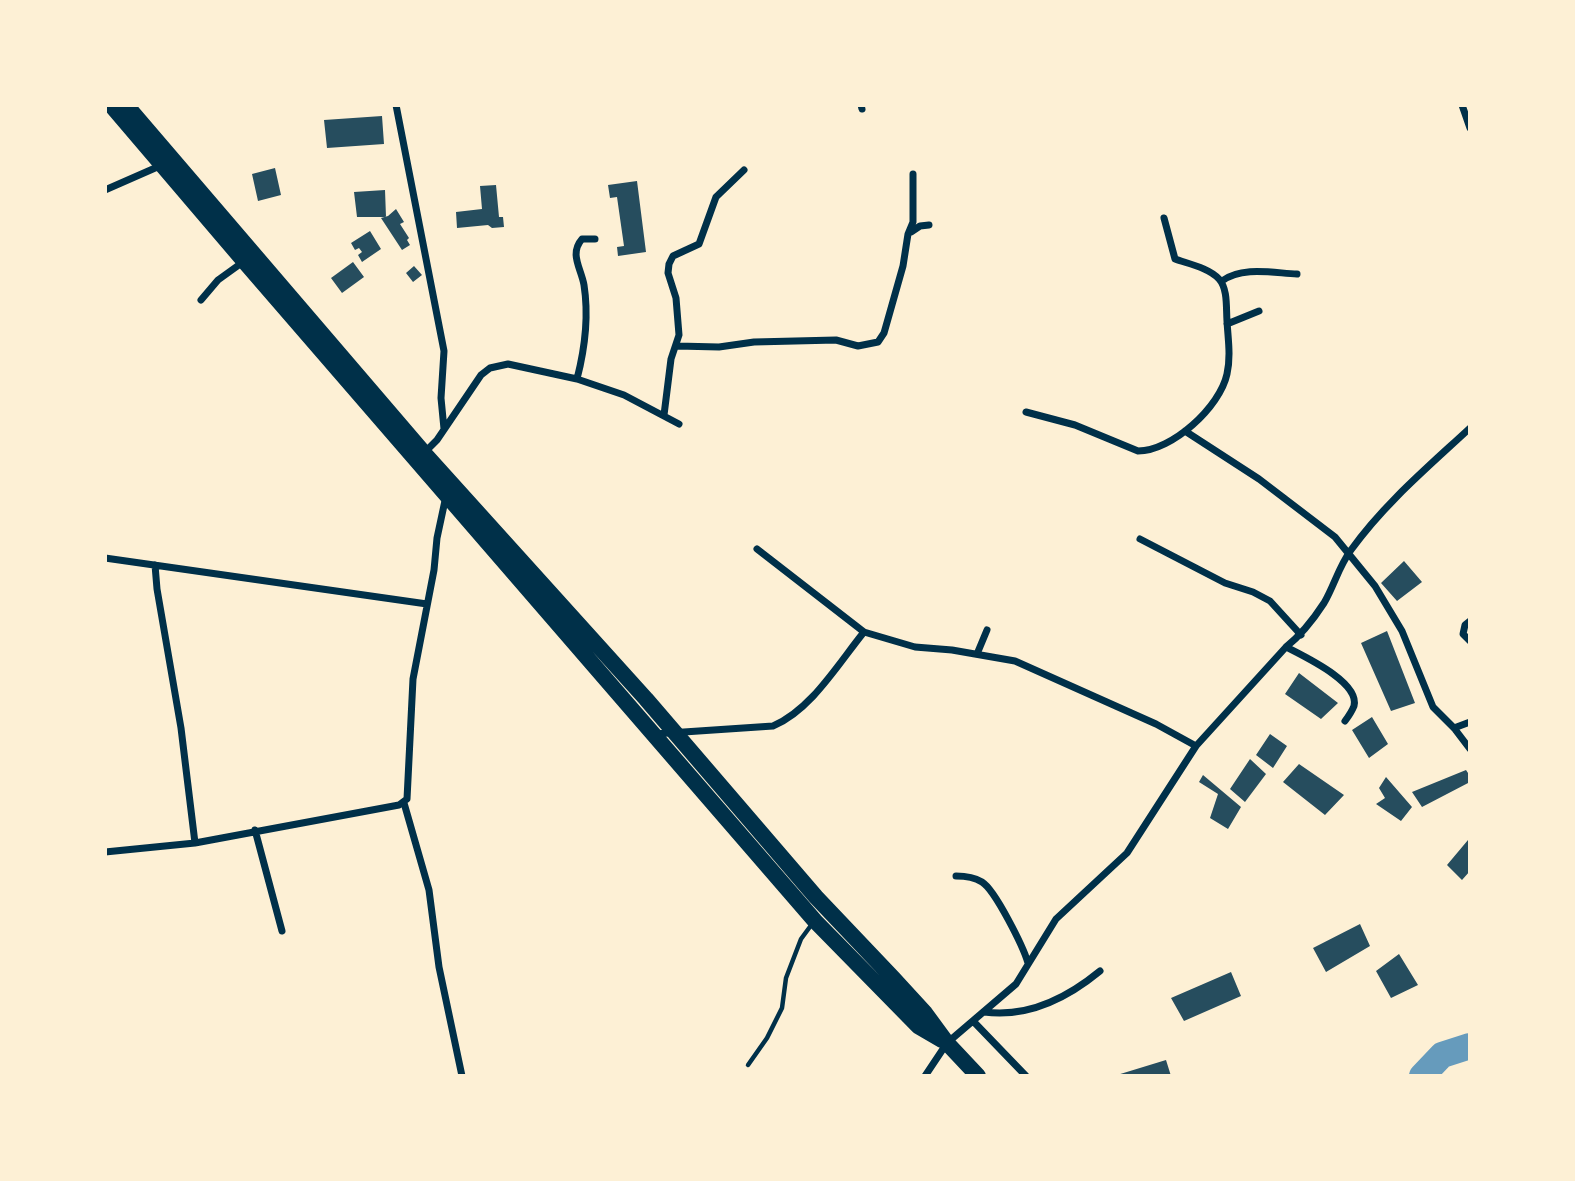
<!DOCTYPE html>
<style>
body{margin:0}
#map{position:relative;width:1575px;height:1181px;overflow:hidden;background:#fdf0d5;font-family:Quicksand,sans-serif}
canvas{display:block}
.frame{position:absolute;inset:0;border:107px solid #fdf0d5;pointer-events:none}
</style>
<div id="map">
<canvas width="1575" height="1181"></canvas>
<div class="frame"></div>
</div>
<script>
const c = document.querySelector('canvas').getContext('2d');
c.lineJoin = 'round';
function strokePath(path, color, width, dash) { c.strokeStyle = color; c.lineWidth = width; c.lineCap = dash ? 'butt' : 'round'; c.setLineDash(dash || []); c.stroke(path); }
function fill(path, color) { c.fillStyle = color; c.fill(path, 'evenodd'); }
strokePath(new Path2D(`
 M1422,1076l20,-21 28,-9`), '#669bbc', 26);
fill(new Path2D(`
 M382,116l2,28 -57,4 -3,-28z
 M275,168l6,27 -23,6 -6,-27z
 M637,181l9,71 -28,4 -1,-9 7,-1 -7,-49 -7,1 -2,-13z
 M496,185l3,32h4l1,10 -12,1 -4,-3 -31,3 -1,-16 26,-3 -2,-23z
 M385,190l1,27h-29l-3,-25z
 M396,209l8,13 -4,2 9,14 -2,2 3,5 -8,5 -21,-32 7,-2z
 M370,231l11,18 -19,13 -4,-7 4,-3 -3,-4 -4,2 -4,-7z
 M353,262l11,15 -22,16 -11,-15z
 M414,266l8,9 -9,7 -7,-9z
 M1404,561l18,21 -25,19 -16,-18z
 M1387,631l28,72 -24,8 -30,-68z
 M1299,673l39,30 -17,16 -36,-25z
 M1372,717l16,27 -19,14 -17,-28z
 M1270,734l17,12 -14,22 -17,-13z
 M1250,759l16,15 -21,28 -15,-13z
 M1299,764l45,31 -19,20 -42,-33z
 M1466,770l4,6v6l-48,25 -10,-15z
 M1203,775l38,32 -13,22 -18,-11 8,-24 -19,-12z
 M1386,777l26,30 -11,14 -25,-17 9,-6 -6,-10z
 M1468,840l2,31 -8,9 -15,-15z
 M1360,924l10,22 -44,26 -13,-24z
 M1399,954l19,31 -27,13 -15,-27z
 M1231,972l10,24 -57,25 -13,-23z
 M1166,1060l5,16h-54v-1z`), '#264d5e');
strokePath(new Path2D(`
 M748,1065l19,-27 15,-30 4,-30 15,-39 11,-15`), '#003049', 4.5);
strokePath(new Path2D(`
 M396,105l48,246 -3,47 3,31
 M861,105l1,4
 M1462,105l8,23
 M105,190l57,-25
 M911,232l9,-6 9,-1
 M1222,281c20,-15 51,-8 75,-7
 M201,300l17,-20 25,-18
 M1227,324l32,-13
 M677,346l42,1 35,-5 82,-2 22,6 20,-4 6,-9 19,-67 5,-32 5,-12v-48
 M577,379c8,-31 12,-62 7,-94 -3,-17 -15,-31 -2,-46h13
 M1026,412l49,13 63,26c34,0 82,-44 89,-77 4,-18 1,-35 0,-53 -1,-13 1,-32 -8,-42 -10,-11 -30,-15 -44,-20l-11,-41
 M664,415l7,-56 8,-24 -3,-37 -8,-25 1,-9 4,-8 26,-12 17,-47 28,-27
 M1185,431l74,48 76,58 40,49 27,45 31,76 21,21 16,21
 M423,454l14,-14 44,-65 9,-7 18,-4 69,15 47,16 55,29
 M1140,539l85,44 28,9 17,9 31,34
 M757,549l107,83 51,15 37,3 63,11 141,63 40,22
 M105,558l322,46
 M155,565l2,24 24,139 14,115
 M1470,621l-5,4 -2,9 7,7
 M1286,647c17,9 74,35 68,59 -2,5 -6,11 -9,15
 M977,654l10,-24
 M1454,728l16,-6
 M654,734l119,-8c38,-16 65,-62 91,-94
 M404,803l25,87 10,77 23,109
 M255,830l27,101
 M105,852l90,-9 204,-38 8,-6 6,-120 21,-109 3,-32 9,-42
 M956,876c9,0 18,1 26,6 13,8 41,64 46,81
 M984,1012c44,6 82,-13 116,-41
 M973,1021l53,55
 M925,1076l22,-33 69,-59 40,-65 71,-66 69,-107 90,-99c15,-12 27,-27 38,-44 10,-17 15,-37 27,-53 33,-46 77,-83 119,-122`), '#003049', 7);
strokePath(new Path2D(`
 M111,105l133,156 571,660 103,105 24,14
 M126,105l298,348 222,246 170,198 77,81 32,35 22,30 31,33`), '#003049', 16);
</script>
